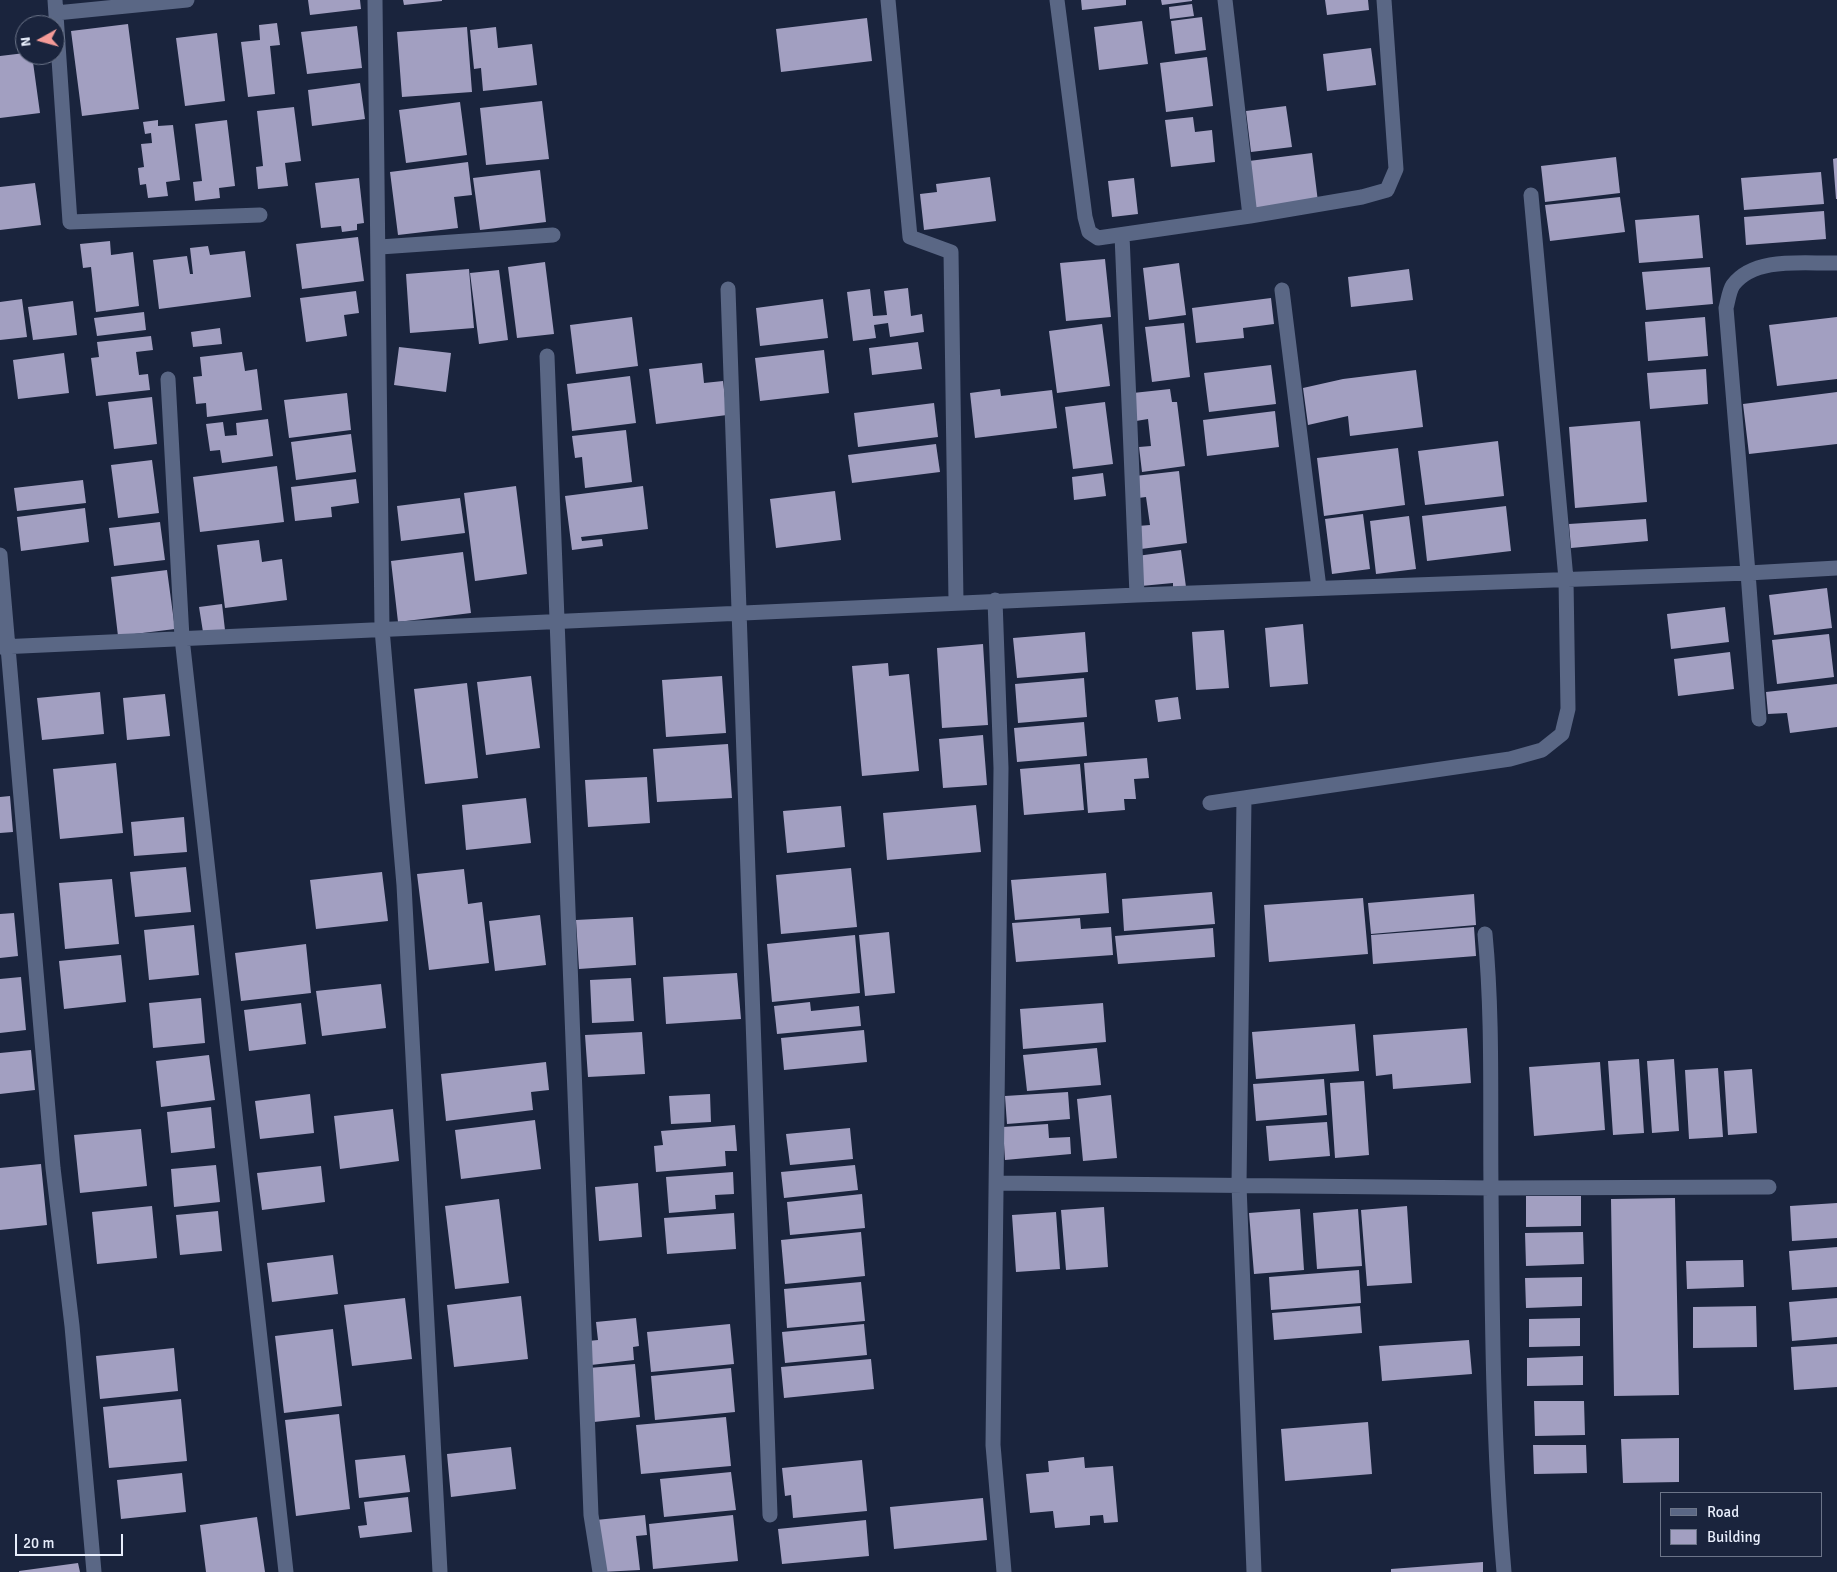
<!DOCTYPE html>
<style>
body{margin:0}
#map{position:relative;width:1837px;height:1572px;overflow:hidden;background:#1a243d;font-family:Signika,sans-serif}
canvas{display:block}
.legend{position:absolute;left:1660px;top:1492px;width:162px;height:65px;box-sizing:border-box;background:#1a243d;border:1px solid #6c7589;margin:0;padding:6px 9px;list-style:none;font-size:15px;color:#e8eefc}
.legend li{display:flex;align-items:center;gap:10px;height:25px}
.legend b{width:25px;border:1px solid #6c7589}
.north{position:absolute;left:15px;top:15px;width:50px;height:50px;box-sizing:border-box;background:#1a243d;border:1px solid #6c7589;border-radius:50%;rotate:263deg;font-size:14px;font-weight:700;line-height:20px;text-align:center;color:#e8eefc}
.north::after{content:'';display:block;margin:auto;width:18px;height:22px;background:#f59b98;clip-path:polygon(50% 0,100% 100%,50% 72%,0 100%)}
.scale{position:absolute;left:15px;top:1534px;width:108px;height:22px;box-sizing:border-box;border:2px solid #e8eefc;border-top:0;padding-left:6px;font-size:15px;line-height:18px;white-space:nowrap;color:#e8eefc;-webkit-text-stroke:4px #1a243d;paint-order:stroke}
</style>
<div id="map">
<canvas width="1837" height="1572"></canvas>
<ul class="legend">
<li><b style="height:6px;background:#5a6785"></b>Road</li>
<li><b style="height:14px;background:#a29fc1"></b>Building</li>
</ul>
<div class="north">N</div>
<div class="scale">20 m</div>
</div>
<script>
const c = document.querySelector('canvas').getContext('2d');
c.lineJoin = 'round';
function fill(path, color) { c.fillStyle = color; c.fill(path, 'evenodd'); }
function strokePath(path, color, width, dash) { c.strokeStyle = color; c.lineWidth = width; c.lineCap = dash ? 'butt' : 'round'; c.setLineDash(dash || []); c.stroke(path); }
fill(new Path2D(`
 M308,0h52l1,9 -51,6z
 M403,0h39v1l-38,4z
 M1081,0h45v5l-44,5z
 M1161,0h31v1l-30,4z
 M1325,0h43l1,10 -42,5z
 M1192,4l2,12 -24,3 -1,-12z
 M1202,17l4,33 -31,4 -4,-33z
 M867,18l5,43 -91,11 -5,-43z
 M1142,21l6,43 -49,6 -5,-43z
 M277,23l3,22 -10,1 5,48 -27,3 -7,-55 19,-2 -1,-15z
 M128,24l11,85 -57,7 -11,-85z
 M357,26l5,42 -55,6 -6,-42z
 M467,27l5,65 -70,5 -5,-65z
 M496,27l2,21 34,-4 5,41 -54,6 -2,-23 -7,1 -4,-39z
 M217,33l8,68 -40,5 -9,-68z
 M1371,48l5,37 -49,6 -4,-37z
 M25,53v2h7l8,58 -40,5v-62z
 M1207,57l6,49 -47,6 -6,-49z
 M360,83l5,36 -53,7 -4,-36z
 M542,101l7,58 -63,6 -6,-57z
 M460,102l7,53 -61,8 -7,-53z
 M1286,106l6,41 -41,5 -5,-41z
 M294,107l7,54 -16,2 3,23 -30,3 -2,-22 7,-1 -6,-55z
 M1193,117l2,15 17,-2 3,32 -44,5 -6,-47z
 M158,120v6l15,-1 7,55 -14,2 2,14 -20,2 -2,-14 -6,1 -2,-17 6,-1 -3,-23 11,-1 -1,-10 -6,1 -2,-12z
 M227,120l8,66 -16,2 1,10 -25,3 -2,-19 9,-1 -7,-57z
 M1312,153l6,49 -63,8 -6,-49z
 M1616,157l4,36 -75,9 -4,-36z
 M1837,158v41h-1l-3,-40z
 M468,162l4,33 -18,2 4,31 -60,7 -8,-63z
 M540,170l6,52 -66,8 -7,-52z
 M1821,172l3,32 -80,6 -3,-32z
 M990,177l6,44 -72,9 -4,-36 17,-2 -1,-8z
 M359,178l5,45 -7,1v6l-15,2 -1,-6 -20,2 -6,-45z
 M1134,178l4,36 -26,3 -4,-36z
 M35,183l6,42 -41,5v-43z
 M1620,197l5,35 -75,9 -5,-36z
 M1824,211l2,28 -80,6 -2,-28z
 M1699,215l4,43 -64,5 -4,-43z
 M358,237l6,44 -62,8 -6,-45z
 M110,241l1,14 22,-3 6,54 -43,6 -5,-45 -8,1 -3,-24z
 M208,246l2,9 35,-4 6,46 -92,12 -6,-49 34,-4 3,18h3l-3,-26z
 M1105,259l6,58 -45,4 -6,-58z
 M545,262l9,72 -37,4 -9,-71z
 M1179,263l7,52 -37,5 -6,-52z
 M1710,267l3,37 -67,6 -4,-38z
 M469,269l5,59 -64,5 -4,-59z
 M1409,269l4,31 -62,7 -3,-30z
 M499,270l9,70 -29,4 -9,-71z
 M908,288l3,28 11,-2 2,18 -34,5 -2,-14 -14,2 2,13 -23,3 -6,-49 23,-3 3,27 14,-1 -3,-24z
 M356,291l3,22 -15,2 3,21 -41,6 -6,-44z
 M1271,298l3,26 -31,4 1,10 -48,5 -4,-35z
 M22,299l5,38 -27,3v-38z
 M823,299l5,39 -68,8 -4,-38z
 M73,301l4,34 -44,5 -5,-33z
 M144,312l2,18 -49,6 -3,-18z
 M632,317l6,49 -62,8 -6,-49z
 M1705,317l3,39 -60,5 -3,-39z
 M1837,317v62l-60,7 -8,-61z
 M1184,323l6,54 -38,5 -7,-55z
 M1102,324l8,62 -53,7 -8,-62z
 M220,328l2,16 -29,3 -2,-15z
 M151,336l2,14 -17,2 3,23 9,-1 2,16 -54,6 -5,-38 8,-1 -2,-15z
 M918,342l4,27 -50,6 -3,-27z
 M399,347l52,6 -5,39 -52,-7z
 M824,350l5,43 -69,8 -5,-43z
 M242,352l3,19 12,-2 5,41 -55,7 -1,-14 -10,1 -3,-27 9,-1 -2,-19z
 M64,353l5,40 -51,6 -5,-39z
 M702,363l2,20 19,-2 4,34 -71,9 -7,-55z
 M1271,365l5,39 -67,8 -5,-39z
 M1706,369l2,35 -58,5 -3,-36z
 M1416,370l7,57 -73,9 -2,-20 -40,9 -5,-37 40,-9z
 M630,376l6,47 -64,8 -5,-47z
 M1000,389l1,7 51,-6 5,38 -82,10 -5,-45z
 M1170,389l2,13h5l8,64 -43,6 -3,-25 12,-1 -3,-27 -12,2 -3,-28z
 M1837,392v52l-88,10 -6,-50z
 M347,393l4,37 -62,8 -5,-38z
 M152,397l5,47 -43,5 -6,-47z
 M1105,402l8,62 -40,5 -8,-62z
 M934,403l4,34 -80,10 -4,-34z
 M1275,411l4,36 -72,9 -4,-36z
 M268,419l5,37 -51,7 -2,-13 -10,1 -4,-27 17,-2 2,14 12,-1 -1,-12z
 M1640,421l7,81 -72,6 -6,-81z
 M626,430l6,52 -47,6 -3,-31 -7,1 -3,-22z
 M351,434l5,38 -60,8 -5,-38z
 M1498,441l6,55 -79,9 -7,-54z
 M936,444l4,28 -88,11 -4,-28z
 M1398,448l7,57 -81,11 -7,-58z
 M152,460l7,53 -41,5 -7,-53z
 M277,466l7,56 -84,10 -7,-55z
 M1179,471l8,72 -46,6 -3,-23 12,-1 -4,-28 -8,1 -3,-22z
 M1103,473l3,23 -32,4 -2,-23z
 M356,479l3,24 -28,4 1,10 -37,4 -4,-34z
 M83,480l3,23 -69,8 -3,-23z
 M516,486l11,88 -52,7 -11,-88z
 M643,486l5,43 -67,8 1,4 20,-2 1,7 -31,4 -7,-54z
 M835,491l6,49 -65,8 -6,-49z
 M460,498l5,35 -64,8 -4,-35z
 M1506,506l5,45 -84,10 -5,-45z
 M85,508l4,34 -68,9 -4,-34z
 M1363,514l7,55 -38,5 -7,-55z
 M1409,516l7,53 -40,5 -6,-53z
 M1646,519l2,22 -77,7 -2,-24z
 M160,522l5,38 -51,6 -5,-38z
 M259,540l3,22 20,-3 5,41 -62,8 -8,-63z
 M1181,550l5,37 -13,1v-5l-32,3 -4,-30z
 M463,552l8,61 -73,9 -7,-61z
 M167,570l8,59 -57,7 -7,-59z
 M1827,588l5,40 -58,7 -5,-40z
 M222,604l3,26 -22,2 -4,-25z
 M1725,607l4,35 -58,7 -4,-35z
 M1303,624l5,60 -38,3 -5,-59z
 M1224,630l5,58 -33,2 -4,-58z
 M1085,632l3,40 -71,6 -4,-40z
 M1829,634l5,43 -57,7 -5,-44z
 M983,644l5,81 -46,3 -5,-80z
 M1730,652l4,37 -56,7 -4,-37z
 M888,663l1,13 20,-2 10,97 -57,5 -10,-110z
 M531,676l9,72 -54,7 -9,-73z
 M722,676l4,57 -60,4 -4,-57z
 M1084,678l3,39 -69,6 -3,-39z
 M467,683l11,95 -53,6 -11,-95z
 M1837,684v43l-47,6 -3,-20 -19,1 -2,-22z
 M100,692l4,42 -62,6 -5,-42z
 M165,694l5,42 -43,4 -4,-42z
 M1178,697l3,22 -23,3 -3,-22z
 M1084,722l3,34 -70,6 -3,-34z
 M983,735l4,50 -44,3 -4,-49z
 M728,744l4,54 -75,4 -4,-53z
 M1147,758l2,20 -15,1 2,20h-12l1,11 -37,3 -4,-50z
 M116,763l7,70 -63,6 -7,-70z
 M1080,764l4,46 -60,5 -4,-46z
 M647,777l3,46 -62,4 -3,-47z
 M10,796l3,36 -13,1v-36z
 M526,798l5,45 -65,7 -4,-45z
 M976,805l5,47 -94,8 -4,-47z
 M841,806l4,41 -58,6 -4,-42z
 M184,817l3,35 -53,4 -3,-34z
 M186,867l5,45 -56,5 -5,-45z
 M851,868l6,59 -76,7 -5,-59z
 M464,869l4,35 14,-2 7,61 -60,7 -12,-96z
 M382,872l6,49 -72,8 -6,-49z
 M1106,873l3,40 -94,7 -4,-40z
 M112,879l7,65 -54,5 -6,-66z
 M1212,892l3,32 -91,7 -2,-32z
 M1474,894l2,31 -105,9 -3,-31z
 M1363,898l5,56 -99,8 -5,-57z
 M14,913l4,43 -18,2v-44z
 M540,915l6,50 -51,6 -6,-50z
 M633,917l3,48 -57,4 -3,-49z
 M1080,918l1,11 30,-2 2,28 -97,7 -4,-39z
 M194,925l5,50 -50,5 -5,-50z
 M1474,927l2,29 -103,8 -2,-29z
 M1213,928l2,29 -97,7 -3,-28z
 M889,932l6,61 -30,3 -6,-61z
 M855,935l5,58 -88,9 -5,-58z
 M306,944l5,49 -70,8 -6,-48z
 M121,955l5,47 -62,7 -5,-48z
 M737,973l4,46 -75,5 -3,-47z
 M21,977l5,53 -26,3v-54z
 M631,978l3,43 -42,2 -2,-43z
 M381,984l5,44 -64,8 -6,-45z
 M201,998l4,45 -52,5 -4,-45z
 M810,1002l1,9 48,-5 2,20 -84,8 -3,-28z
 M301,1003l5,41 -57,7 -5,-41z
 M1103,1003l3,39 -83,7 -3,-40z
 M1355,1024l4,47 -103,8 -4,-47z
 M1467,1028l4,55 -78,6 -1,-15 -16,2 -3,-41z
 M864,1030l3,32 -83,8 -3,-32z
 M642,1032l3,42 -57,3 -3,-42z
 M1097,1048l4,37 -74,6 -4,-36z
 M31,1050l4,40 -35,4v-41z
 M209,1055l6,45 -54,7 -5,-46z
 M1639,1059l5,74 -31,2 -5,-74z
 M1674,1059l5,72 -27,2 -5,-72z
 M546,1062l3,28 -18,2 2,18 -87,11 -5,-47z
 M1600,1062l5,68 -71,6 -5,-69z
 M1718,1068l5,69 -34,2 -4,-69z
 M1752,1069l5,64 -29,2 -4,-64z
 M1324,1079l3,36 -71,6 -3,-37z
 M1364,1081l5,74 -34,3 -5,-75z
 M1068,1092l2,27 -63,5 -2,-28z
 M310,1094l4,39 -54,6 -5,-38z
 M710,1094l1,28 -40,2 -2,-28z
 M1111,1095l6,63 -34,3 -6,-62z
 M211,1107l4,41 -44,5 -4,-41z
 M393,1109l6,52 -59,8 -6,-53z
 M535,1120l6,49 -80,10 -6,-49z
 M1327,1122l3,34 -61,5 -3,-35z
 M1048,1124l1,14 21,-1 1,17 -66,6 -2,-33z
 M735,1125l2,26h-12l1,15 -70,6 -2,-26 9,-1 -2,-14z
 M850,1128l3,31 -63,6 -4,-31z
 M141,1129l6,57 -67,7 -6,-58z
 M41,1164l6,61 -47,5v-62z
 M216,1165l4,37 -46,5 -3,-38z
 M855,1165l3,25 -74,8 -3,-26z
 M321,1166l4,36 -63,8 -5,-37z
 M733,1172l1,22 -19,1 1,14 -47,4 -3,-36z
 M638,1183l4,54 -43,4 -4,-54z
 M862,1194l3,34 -75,7 -3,-33z
 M1526,1196h55v30l-55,1z
 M1675,1198l4,197 -65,1 -3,-197z
 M499,1199l10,84 -54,6 -10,-83z
 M1837,1203v35l-45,3 -2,-35z
 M152,1206l5,52 -60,6 -5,-52z
 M1407,1206l5,77 -45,3 -6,-76z
 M1104,1207l4,60 -42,3 -5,-60z
 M1300,1209l4,61 -50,4 -5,-61z
 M1358,1209l4,57 -45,3 -4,-56z
 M218,1211l4,40 -42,4 -4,-40z
 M1056,1212l4,57 -44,3 -4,-57z
 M734,1213l2,36 -69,5 -3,-36z
 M861,1232l4,44 -80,8 -4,-44z
 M1583,1232l1,32 -58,2 -1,-33z
 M1837,1247v40l-45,3 -3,-39z
 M333,1255l5,39 -66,8 -5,-39z
 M1743,1260l1,27 -57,2 -1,-28z
 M1359,1270l2,33 -90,7 -2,-33z
 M1582,1277v29l-56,2 -1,-30z
 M861,1282l4,39 -78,7 -3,-39z
 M521,1296l7,63 -74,8 -7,-62z
 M405,1298l7,61 -60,7 -8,-61z
 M1837,1298v39l-45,4 -3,-39z
 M1360,1306l2,27 -88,7 -2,-27z
 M1756,1306l1,41 -64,1v-41z
 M636,1318l3,28 -6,1 1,13 -43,5 -3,-24 10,-1 -2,-18z
 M1580,1318v28l-51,1v-28z
 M730,1324l4,40 -83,8 -4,-40z
 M864,1324l3,31 -82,8 -3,-31z
 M333,1329l9,77 -58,7 -9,-77z
 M1469,1340l3,34 -90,7 -3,-35z
 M1837,1344v43l-43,3 -3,-43z
 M174,1348l4,43 -78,8 -4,-43z
 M1583,1356v29l-56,1v-28z
 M871,1359l3,30 -90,9 -3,-31z
 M635,1364l5,53 -46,5 -5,-54z
 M731,1368l4,44 -80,8 -4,-44z
 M181,1399l6,62 -78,7 -6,-61z
 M1534,1401h50l1,34 -50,1z
 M339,1414l11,95 -54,7 -11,-96z
 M726,1417l5,49 -90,8 -5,-49z
 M1368,1422l4,52 -87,7 -4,-52z
 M1679,1438v44l-56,1 -2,-44z
 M1533,1445h53l1,28 -53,1z
 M511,1447l5,42 -65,8 -4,-43z
 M405,1455l5,37 -51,6 -4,-38z
 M1084,1457l1,11 28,-2 5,56 -14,1 -1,-8 -13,1v9l-35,3 -2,-17 -23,2 -4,-39 23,-2 -1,-11z
 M862,1460l5,51 -74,7 -2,-23 -6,1 -3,-28z
 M731,1472l5,38 -72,7 -4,-38z
 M182,1473l4,39 -65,7 -4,-39z
 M408,1497l4,35 -52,6 -2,-12 9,-1 -3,-23z
 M983,1498l4,42 -93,9 -4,-42z
 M645,1515l2,20 -11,1 4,34 -39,2 -5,-52z
 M733,1515l5,46 -85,8 -4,-45z
 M257,1517l8,55h-59l-6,-47z
 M866,1520l3,36 -87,8 -4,-35z
 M1483,1562v10h-92v-3z
 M78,1563l2,9h-61v-1z`), '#a29fc1');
strokePath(new Path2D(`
 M55,0l15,222 190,-7
 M375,0l7,629 22,256 36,687
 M888,0l22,237 41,15 5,350
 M1057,0l28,217 4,15 9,6 152,-22 112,-19 25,-7 9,-21 -12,-169
 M1225,0l25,216
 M56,13l131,-13
 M380,247l173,-12
 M1837,263c-32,1 -82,-7 -104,22 -4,6 -5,16 -7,23l22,265 89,-5
 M728,289l42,1226
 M1282,290l37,298
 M547,356l44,1159 9,57
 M168,379l14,259 104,934
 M0,555l53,613 19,158 22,246
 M1137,595l611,-22 11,146
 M995,600l6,168 -8,677 11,127
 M0,647l1137,-52 -15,-360
 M1244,798l-5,387 15,387
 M1210,803l300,-44 32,-9 20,-16 6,-25 -2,-130 -35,-384
 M1485,934c8,84 5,168 6,253 1,127 2,259 13,385
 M997,1183l494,5 278,-1`), '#5a6785', 15);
</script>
